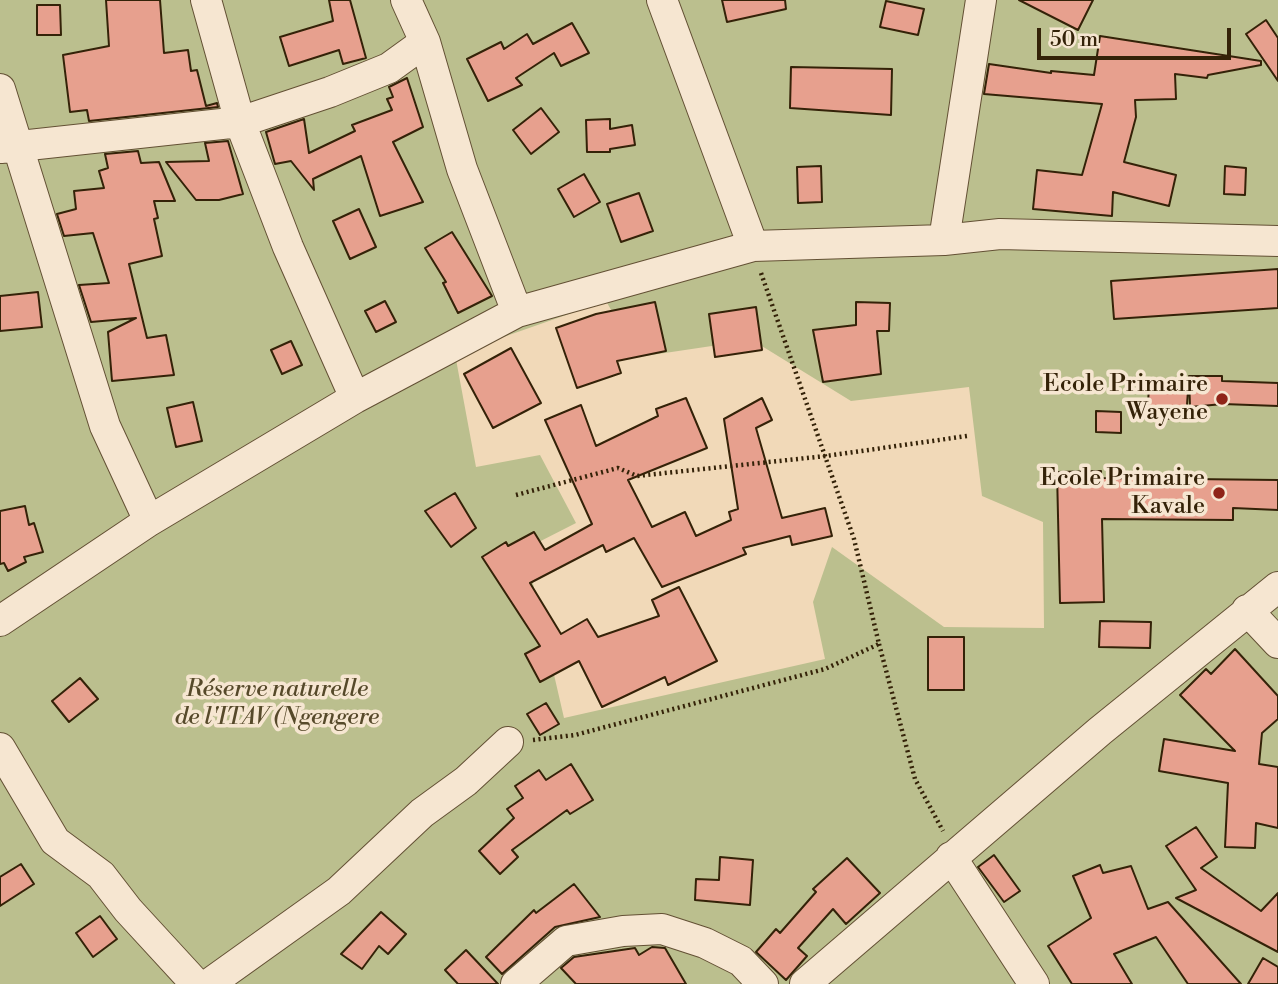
<!DOCTYPE html>
<meta charset="utf-8">
<style>
body{margin:0}
#map{position:relative;width:1278px;height:984px;overflow:hidden;background:#f1d9b8;font-family:"Libre Bodoni",serif}
canvas{display:block}
.scale{position:absolute;left:1037px;top:28px;width:194px;height:32px;box-sizing:border-box;border:4px solid #342208;border-top:0;padding-left:9px;font-size:21px;line-height:24px;white-space:nowrap;color:#342208;-webkit-text-stroke:5px #f6e6d1;paint-order:stroke}
</style>
<div id="map">
<canvas width="1278" height="984"></canvas>
<div class="scale">50 m</div>
</div>
<script>
const c = document.querySelector('canvas').getContext('2d');
c.lineJoin = 'round';
function fill(path, color) { c.fillStyle = color; c.fill(path, 'evenodd'); }
function strokePath(path, color, width, dash) { c.strokeStyle = color; c.lineWidth = width; c.lineCap = dash ? 'butt' : 'round'; c.setLineDash(dash || []); c.stroke(path); }
function drawText(font, color, halo, rows, align = 'center') {
  c.font = font + ' "Libre Bodoni",serif'; c.lineWidth = 7; c.setLineDash([]); c.textBaseline = 'middle'; c.strokeStyle = halo; c.fillStyle = color; for (const [text, x, y, turn = 0] of rows) {
    c.save(); c.translate(x, y); c.rotate((+turn || 0) * Math.PI / 180); c.textAlign = isNaN(turn) ? turn : align; if (halo) c.strokeText(text, 0, 0); c.fillText(text, 0, 0); c.restore();
  }
}
fill(new Path2D(`
 M0,0h1278v984h-1278zM606,301l32,56 114,-17 99,61 118,-14 13,109 61,26 1,106 -100,-1 -112,-80 -19,55 12,57 -261,59 -39,-169 51,-26 -36,-68 -64,12 -21,-113z`), '#bbbf8e');
const building = new Path2D(`
 M106,0h54l4,53 24,-3 3,21 6,-1 9,36 11,-3 1,4 -129,14 -2,-11 -17,2 -7,-57 46,-9z
 M329,0h21l16,58 -23,6 -4,-14 -50,16 -9,-29 53,-16z
 M722,0h63l1,9 -59,13z
 M1019,0h74l-15,30z
 M886,1l38,8 -6,26 -38,-8z
 M37,5h23l1,30h-24z
 M1266,20l12,18v43l-32,-47z
 M572,23l17,30 -28,13 -7,-13 -38,25 6,7 -34,16 -21,-42 34,-17 3,7 23,-15 6,10z
 M1100,36l161,25v4l-53,10 -1,3 -32,-4 1,25 -41,1 1,17 -12,45 52,13 -7,31 -56,-14 -1,24 -79,-7 4,-39 45,5 20,-71 -118,-10 5,-30 62,9v-2l43,4z
 M791,67l101,2 -1,46 -101,-7z
 M407,78l16,49 -30,15 30,60 -43,14 -19,-60 -48,23 1,11 -23,-29 -16,3 -9,-32 38,-13 5,34 46,-22 -3,-6 40,-15 -5,-11 6,-2 -4,-10z
 M541,108l18,24 -28,22 -18,-24z
 M610,119v10l22,-4 3,20 -25,4v3h-23l-1,-32z
 M228,141l15,53 -24,6h-23l-30,-38 43,-1 -4,-18z
 M138,151l3,12 18,-1 16,39h-21l4,17 -4,1 8,37 -33,8 18,74 19,-3 8,40 -62,6 -4,-49 28,-14 -45,4 -12,-37 30,-2 -16,-50 -29,3 -7,-22 19,-5 -2,-18 30,-3 -5,-17 9,-3 -3,-14z
 M821,166l1,36 -24,1 -1,-36z
 M1225,166l21,2 -1,27 -21,-1z
 M584,174l16,28 -26,15 -16,-28z
 M639,193l14,38 -32,11 -14,-38z
 M359,209l17,38 -26,12 -17,-38z
 M452,232l40,64 -34,17 -15,-30 3,-1 -21,-34z
 M1278,269v39l-164,11 -3,-38z
 M38,292l4,35 -42,4v-35z
 M385,301l11,21 -20,10 -11,-21z
 M655,302l11,49 -49,10 4,12 -44,15 -21,-60 40,-14z
 M856,302l34,1 -1,28h-12l4,43 -58,8 -10,-52 43,-5z
 M756,307l6,43 -47,7 -6,-43z
 M291,341l11,24 -20,9 -11,-24z
 M511,348l30,55 -48,25 -29,-54z
 M1189,376h33v5l56,2v23l-55,-2 -33,3z
 M1149,388l39,2 -2,30 -39,-3z
 M686,398l21,50 -79,32 24,47 33,-15 11,24 35,-16 -2,-8 9,-3 -14,-90 38,-21 10,22 -16,8 26,90 43,-10 7,28 -40,9 -2,-9 -47,12 3,6 -84,33 -28,-49 -28,14 -3,-7 -73,38 31,51 26,-15 11,18 61,-21 -7,-16 27,-13 38,74 -49,24 -3,-8 -63,30 -23,-46 -39,21 -15,-28 15,-8 -58,-89 24,-15 2,4 26,-14 11,18 47,-26 -47,-104 36,-15 15,41 62,-30 -2,-7z
 M193,402l9,39 -26,6 -9,-39z
 M1096,411l25,1v21l-25,-1z
 M1101,471v7l177,2v30l-45,-2v12l-131,-1 2,83 -44,1 -3,-131z
 M455,493l21,35 -25,19 -26,-36z
 M25,506l4,19 5,-2 9,29 -19,5 2,5 -18,9 -4,-8 -4,1v-53z
 M1100,621l51,1 -1,26 -51,-1z
 M928,637h36v53h-36z
 M1235,649l43,47v23l-16,14 -3,31 19,3v61l-22,-5 -1,25 -30,-1 3,-64 -69,-12 5,-32 71,12 -55,-56 26,-26 5,5z
 M80,678l18,21 -29,23 -17,-21z
 M546,703l13,21 -19,11 -13,-21z
 M571,764l22,36 -23,14 -3,-4 -55,40 6,7 -18,17 -21,-23 35,-33 -7,-9 16,-11 -8,-12 24,-16 7,10z
 M1196,827l21,30 -16,11 60,43 17,-18v59l-102,-54 20,-8 -30,-44z
 M994,855l26,36 -16,11 -26,-35z
 M720,857l33,3 -3,45 -55,-5 1,-21 23,1z
 M847,858l33,35 -34,31 -13,-15 -35,39 9,8 -21,24 -30,-28 20,-23 4,4 36,-41 -3,-3z
 M21,864l13,20 -34,22v-29z
 M1100,865l3,8 28,-7 17,43 20,-7 73,82h-53l-32,-47 -42,17 18,30h-60l-24,-38 43,-28 -18,-42z
 M574,884l26,33 -45,10 -53,47 -16,-17 48,-47 2,3z
 M381,912l25,22 -18,20 -9,-8 -17,23 -21,-15z
 M100,916l17,23 -24,18 -17,-24z
 M652,947l13,1 21,36h-110l-15,-16 13,-11 61,-9 4,7z
 M466,950l32,34h-40l-13,-14z
 M1263,958l15,9v17h-30z`);
fill(building, '#e7a08e');
strokePath(building, '#342208', 2);
const minor = new Path2D(`
 M206,0l34,122 48,125 67,151
 M406,0l19,42 37,127 55,143
 M662,0l91,246
 M0,89l105,337 44,95
 M1,148l239,-26 90,-30 59,-24 36,-26
 M944,240l37,-240
 M1247,610l31,33
 M0,621l149,-100 206,-123 162,-86 236,-66 191,-6 56,-6 278,7
 M0,748l55,93 46,34 27,35 68,74
 M951,857l83,127
 M209,984l130,-93 83,-78 44,-32 42,-39
 M516,984l50,-43 57,-10 39,-2 43,14 36,18 22,23
 M805,984l295,-253 178,-144`);
strokePath(minor, '#635034', 32);
strokePath(new Path2D(`
 M516,495l102,-27 19,8 189,-20 141,-20
 M879,644l36,135 28,52
 M533,740l42,-5 250,-66 54,-25 -25,-105 -93,-266`), '#342208', 4.5, [2, 3.5]);
strokePath(minor, '#f6e6d1', 30);
for (const [x, y, r, color] of [
 [1222,399,7,"#8f2418"],
 [1219,493,7,"#8f2418"]
]) { const dot = new Path2D(); dot.arc(x, y, r, 0, 2 * Math.PI); c.fillStyle = color; c.fill(dot); strokePath(dot, '#f6e6d1', 2.5); }
drawText('24px', '#342208', '#f6e6d1', [
 ["Ecole Primaire",1208,385],
 ["Wayene",1208,413],
 ["Ecole Primaire",1205,479],
 ["Kavale",1205,507]
], 'right');
drawText('italic 24px', '#56492a', '#f6e6d1', [
 ["Réserve naturelle",277,690],
 ["de l'ITAV (Ngengere",277,718]
]);
</script>
